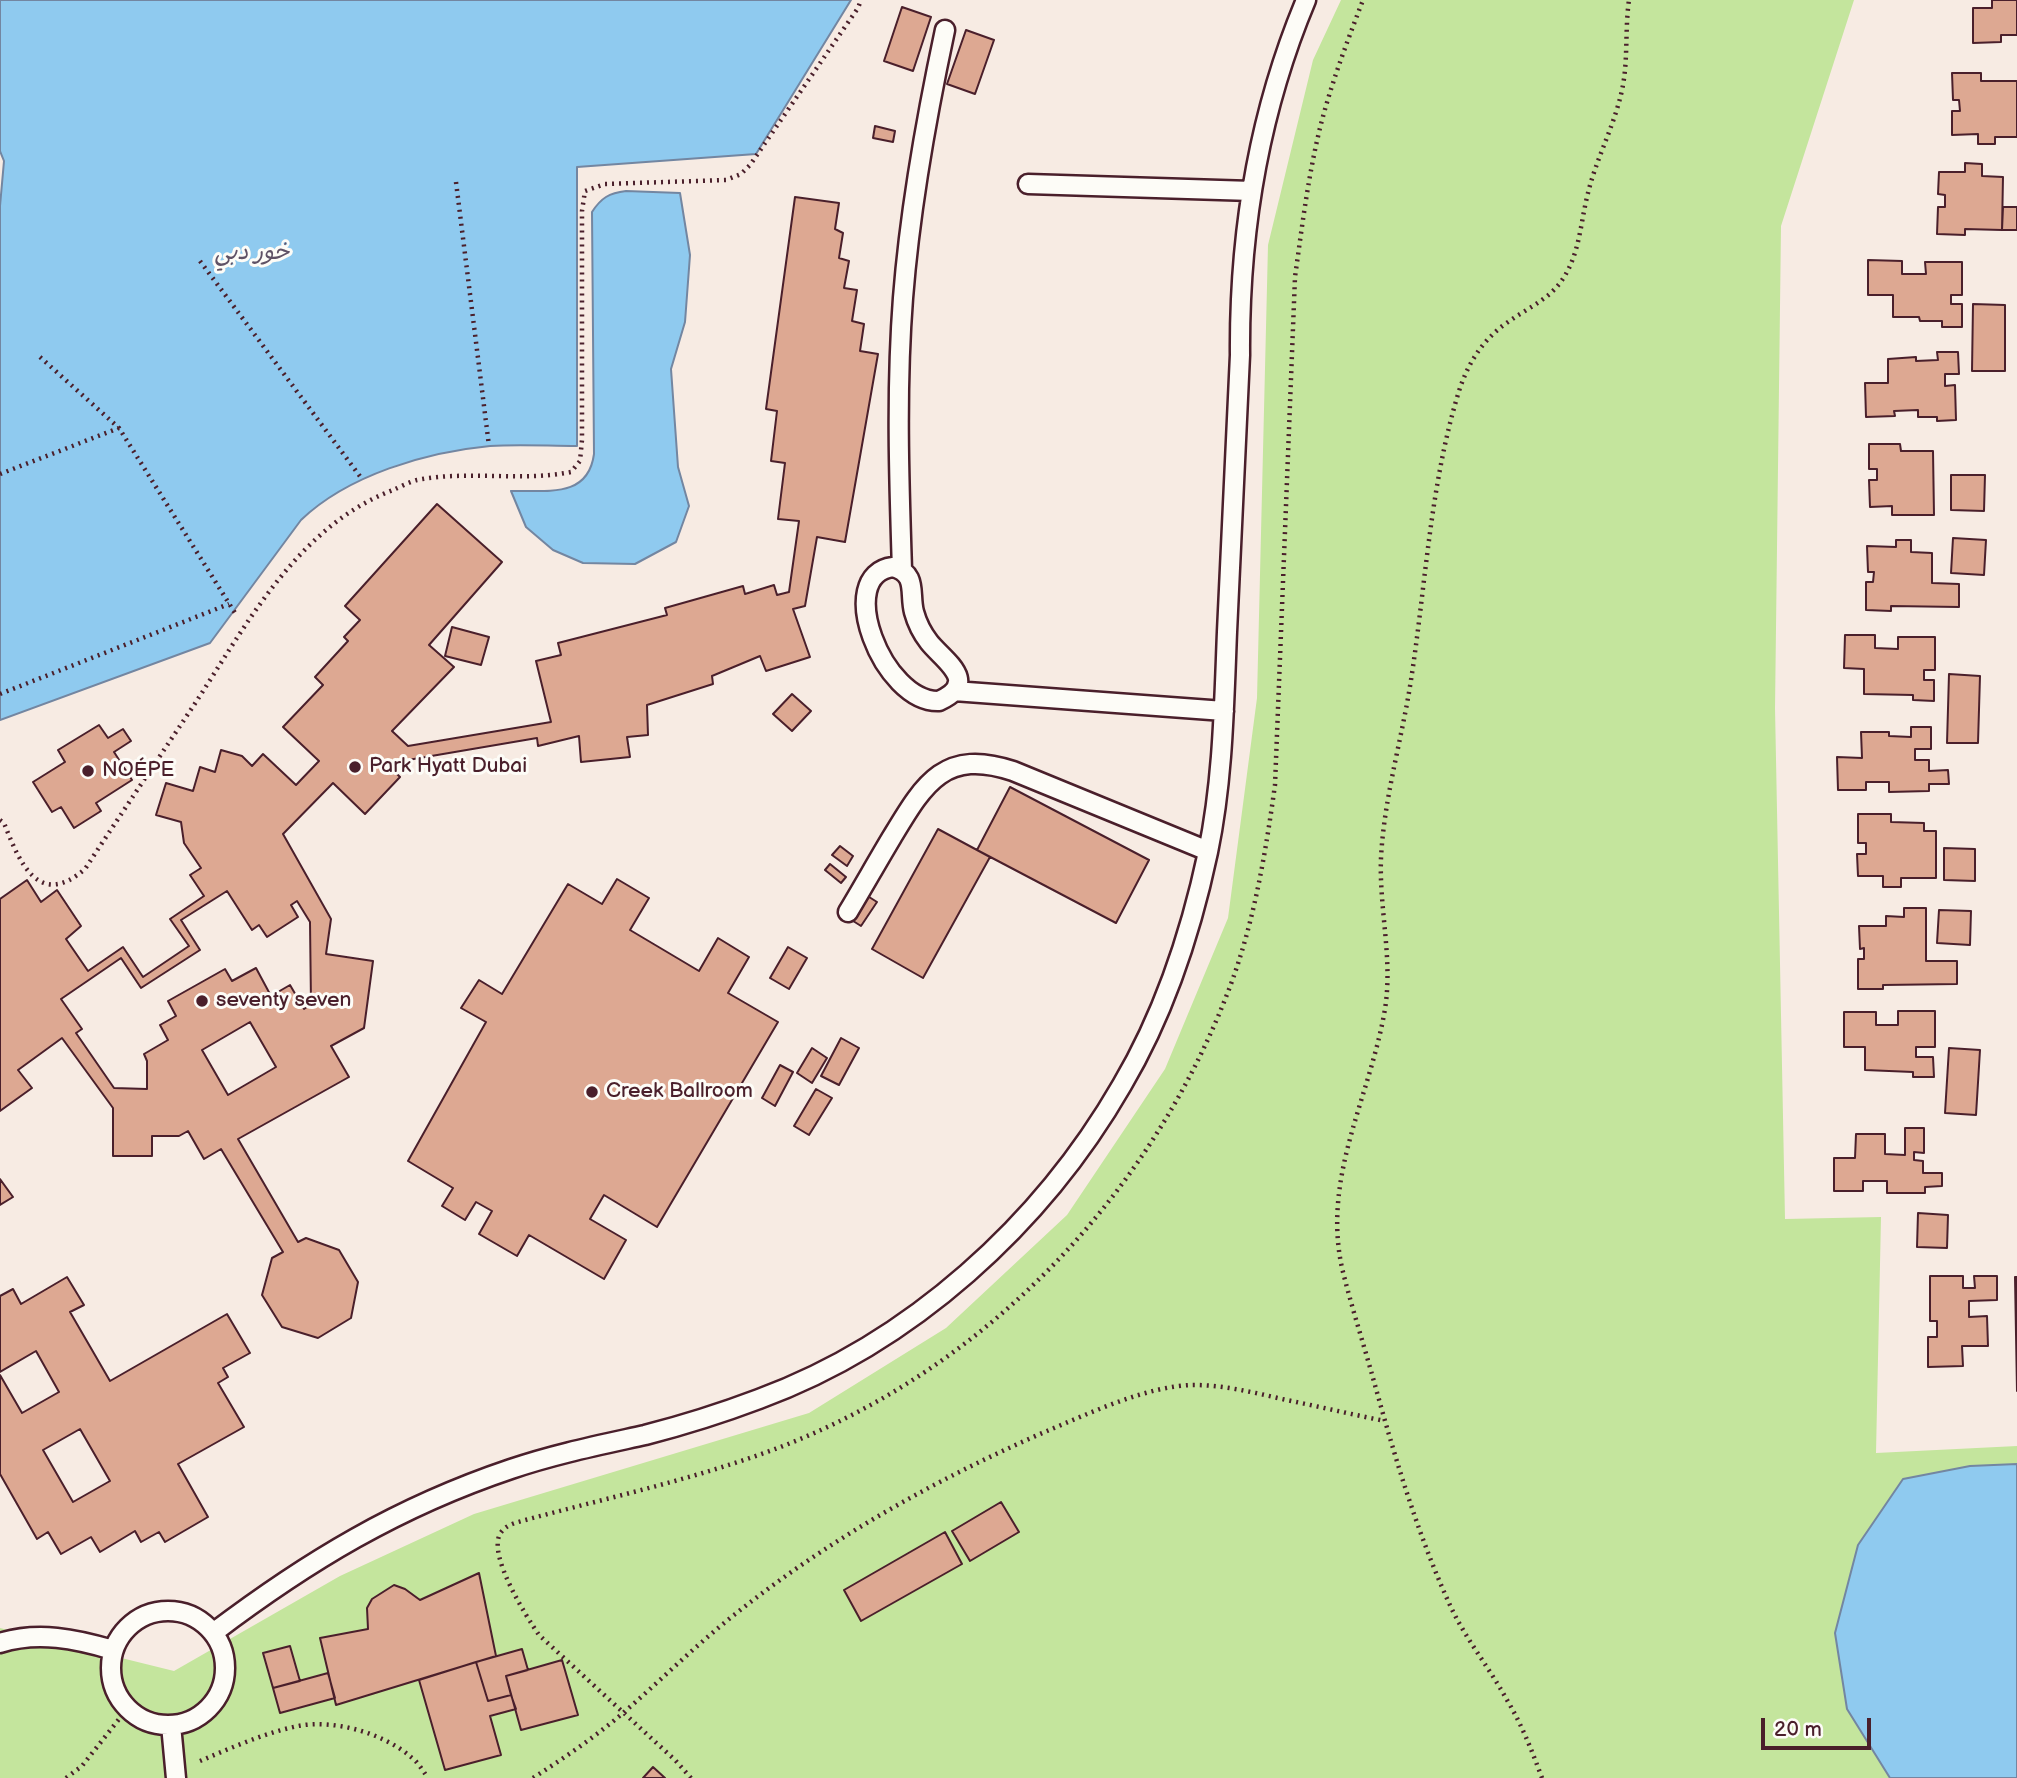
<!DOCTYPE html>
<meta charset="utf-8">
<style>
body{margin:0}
#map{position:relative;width:2017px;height:1778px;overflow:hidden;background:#f7ebe3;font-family:"Balsamiq Sans",sans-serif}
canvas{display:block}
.scale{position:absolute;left:1761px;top:1718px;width:110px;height:32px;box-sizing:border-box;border:4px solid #4a1f2b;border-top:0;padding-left:9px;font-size:21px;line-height:24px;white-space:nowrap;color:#4a1f2b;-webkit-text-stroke:5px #fdfcf7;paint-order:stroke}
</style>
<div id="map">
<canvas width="2017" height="1778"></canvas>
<div class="scale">20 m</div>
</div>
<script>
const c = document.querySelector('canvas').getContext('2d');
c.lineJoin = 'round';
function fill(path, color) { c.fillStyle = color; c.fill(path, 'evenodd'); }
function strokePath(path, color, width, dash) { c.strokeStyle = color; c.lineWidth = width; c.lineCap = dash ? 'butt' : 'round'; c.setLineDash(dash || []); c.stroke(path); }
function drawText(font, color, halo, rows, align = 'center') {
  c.font = font + ' "Balsamiq Sans","Playpen Sans Arabic",sans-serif'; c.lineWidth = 6; c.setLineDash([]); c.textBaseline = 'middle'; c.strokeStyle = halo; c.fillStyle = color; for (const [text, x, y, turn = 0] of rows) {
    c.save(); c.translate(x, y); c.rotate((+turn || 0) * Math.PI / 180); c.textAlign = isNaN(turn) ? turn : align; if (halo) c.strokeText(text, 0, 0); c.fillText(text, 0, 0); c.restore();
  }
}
fill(new Path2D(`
 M1341,0h513l-73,226 -6,482 10,511 96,-2 -5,236 141,-7v332h-2017v-150l174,43 166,-95 134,-62 335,-101 137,-85 121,-113 98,-146 63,-151 29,-220 11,-453 45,-185z`), '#c4e59d');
const water = new Path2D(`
 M0,0h851l-95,154 -179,13v279c-29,0 -58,-2 -87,0 -64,6 -142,29 -189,74l-91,123 -210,77v-514l4,-45 -4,-10z
 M626,191l54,2 10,62 -5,67 -14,47 7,98 11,39 -13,36 -41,22 -52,-1 -30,-13 -27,-23 -15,-36c35,-1 77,8 83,-37l-2,-242c9,-14 17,-19 34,-21z
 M2017,1464v314h-127l-43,-69 -12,-76 23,-88 45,-66 67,-13z`);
fill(water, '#8fcaef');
strokePath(water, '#7386a1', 2);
const building = new Path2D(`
 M1992,0h25v35h-16v7l-28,1v-35h19z
 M902,7l29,10 -18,54 -29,-10z
 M966,30l28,10 -19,54 -28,-10z
 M1952,73h29v8h36v56h-22v7h-17v-10l-26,1v-24h8l-1,-11h-6z
 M875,126l20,5 -2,11 -20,-4z
 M1965,163l17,1v12l21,1 -1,53 -37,-1v6l-28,-1 1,-27h7v-12l-7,-1 1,-22h26z
 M795,197l44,6 -4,26 8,4 -4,25 10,3 -5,27 13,2 -5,31 12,3 -4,27 18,3 -33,188 -28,-5 -12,69 -12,3 17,48 -44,14 -6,-15 -48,20 1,8 -66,21 1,30 -21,2 3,20 -49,5 -2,-26 -41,10 -1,-8 -135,23 -9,9 7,7 -35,37 -32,-31 -50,51 48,85 -5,35 47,7 -9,67 -33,18 18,31 -111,62 60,103 8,-4 33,12 19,32 -7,36 -33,20 -36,-11 -20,-32 10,-37 11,-6 -62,-103 -17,10 -16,-28 -9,5h-27v20h-39v-48l-51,-70 -44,32 14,18 -32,23v-212l27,-19 14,22 16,-12 24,36 -15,13 22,32 35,-24 20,30 46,-31 -19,-27 34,-23 -14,-21 11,-7 -17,-25 -3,-21 -25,-7 10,-32 27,8 7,-24 15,5 6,-22 21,6 10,10 11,-12 33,31 23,-24 -36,-34 40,-42 -8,-8 33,-36 -4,-4 16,-17 -15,-14 92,-102 65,58 -73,83 25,22 -62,64 16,15 143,-24 -15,-61 25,-6 -3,-12 109,-28 -2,-7 78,-22 2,8 29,-9 3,10 12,-3 10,-71 -21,-2 7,-56 -14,-2 6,-50 -11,-2zM227,891l25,39 7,-5 8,12 31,-20 -7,-12 6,-4 13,21 1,82 -7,5 -14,-24 -19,11 -15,-28 -24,13 -7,-12 -57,32 8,15 -16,9 8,15 -24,14 3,7v28l-33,-1 -38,-55 6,-4 -21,-30 60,-41 20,30 59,-38 -19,-30zM250,1022l26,45 -48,28 -26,-45z
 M2003,207h14v23h-15z
 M1868,260l34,1v13h24l-1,-12h37v33h-11v9h11v23h-20v-6h-22l-1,-4h-26v-22h-25z
 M1973,304l32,1v66h-33z
 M1937,352h21l1,22h-14v12l10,-1 1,35 -19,1v-4h-19v-7l-24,1 1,5 -29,1 -1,-34h23v-24l28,-2v4l22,-1z
 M1869,444h31l1,7h32l1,64h-42v-9l-22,1 -1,-27h8v-11h-8z
 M1951,475h34l-1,36 -33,-1z
 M1953,538l33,2 -2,35 -33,-2z
 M1896,540h15v12l21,1v30l27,1v23l-68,-1v5l-25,-1v-28h7l1,-10h-6l-1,-26 29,1z
 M452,627l37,10 -8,28 -36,-9z
 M1845,635h30v13l23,1v-12h37v33h-11v10h10v21l-21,-1v-5l-49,-1v-25l-20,-1z
 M1949,674l31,2 -2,67h-31z
 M792,694l19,17 -19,20 -19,-17z
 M99,725l9,13 15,-9 8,12 -17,11 18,28 -36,23 5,8 -27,17 -13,-21 -9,5 -19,-30 32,-20 -7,-12z
 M1911,727h20v22h-16v11h14v11l19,-1 1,14h-20v7l-40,1v-10h-23v8h-28l-1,-33 25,1 -1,-26h28v4l22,1z
 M1010,787l139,73 -33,63 -139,-73z
 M1858,814h33v8l33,1v8h12v47h-35v9h-18v-11h-25l-1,-22h9v-11h-8z
 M938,829l52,28 -67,121 -51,-29z
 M840,846l13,10 -6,10 -15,-11z
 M1944,848l31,1v32l-31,-1z
 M830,864l16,13 -5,6 -16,-13z
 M617,879l32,19 -19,32 69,41 19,-33 31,19 -21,36 50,29 -121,205 -53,-32 -14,24 36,21 -22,39 -75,-44 -12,21 -38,-22 13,-23 -16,-9 -11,18 -23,-14 11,-18 -45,-27 78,-139 -25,-14 18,-28 23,14 66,-110 34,20z
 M866,895l11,7 -16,24 -11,-7z
 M1904,908h22v53h31v23l-74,1v4h-25v-30h6v-11l-4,1 -1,-23h27v-10l18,1z
 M1939,910l32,1 -1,34 -33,-2z
 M788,947l19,11 -18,31 -19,-11z
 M1898,1011h37v36h-19v10h17l1,20h-21v-5l-48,-2v-23h-21v-35h32v13h22z
 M841,1038l18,10 -20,37 -18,-9z
 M812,1048l15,10 -15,25 -15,-10z
 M1949,1048l31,2 -4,65 -31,-2z
 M780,1065l13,7 -18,34 -13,-8z
 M816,1089l16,9 -23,37 -15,-9z
 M1905,1128h19v25l-10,-1v8l9,1v12h19v13l-17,1v6h-38v-12h-24v10h-29v-33h21l1,-24h29v20l20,1z
 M0,1179l13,18 -13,8z
 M1918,1213l30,2 -1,33 -30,-1z
 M1930,1276h33v12h12l-1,-12h23v24l-28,1v16l18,-1 1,30h-26l1,20 -35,1v-30h9v-16h-7z
 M67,1277l17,28 -14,7 40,69 117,-67 23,39 -27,15 5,9 -10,6 26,44 -66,37 30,53 -43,25 -6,-10 -18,10 -6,-11 -35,21 -9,-15 -30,17 -13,-22 -11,7 -37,-65v-99l22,38 37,-21 -23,-41 -36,21v-76l13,-7 8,15zM80,1429l30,52 -37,21 -30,-52z
 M2015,1277h2v114z
 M1001,1502l18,30 -49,29 -18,-30z
 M945,1532l17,32 -101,57 -17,-31z
 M479,1573l17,83 -160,49 -16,-67 48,-9 -1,-21 5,-9 22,-14 11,4 15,11z
 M290,1646l10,35 -27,7 -10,-35z
 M522,1649l6,21 -22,6 5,19 -23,6 -12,-39z
 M562,1660l16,55 -57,15 -15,-54z
 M476,1662l12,39 23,-6 5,14 -26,7 11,39 -56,15 -26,-90z
 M328,1673l7,25 -55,15 -7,-25z
 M653,1767l12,11h-22z`);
fill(building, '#dda892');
strokePath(building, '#4a1f2b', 2);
const service = new Path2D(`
 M1028,184l224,7
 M893,567c25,7 16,26 21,45 3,11 8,21 15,30 14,18 52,40 10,59 -56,2 -106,-127 -46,-134z
 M902,570c-3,-91 -6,-181 1,-272 7,-90 23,-179 42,-268
 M954,691l270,20
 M848,912c15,-25 29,-50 44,-75 32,-53 52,-89 121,-66l195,80
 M111 1668a57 57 0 1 1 114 0a57 57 0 1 1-114 0Z
 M213,1633c95,-72 185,-126 298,-164 44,-15 89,-24 134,-34 39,-10 77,-22 114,-36 152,-56 283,-175 363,-314 42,-71 69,-153 86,-233 15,-72 16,-146 19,-220 4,-92 8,-184 13,-277 -1,-121 19,-243 66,-355
 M0,1643c38,-12 76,-4 113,7
 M171,1725l5,53`);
strokePath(service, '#4a1f2b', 23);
strokePath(new Path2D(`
 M456,182l33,264
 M200,261l162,218
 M40,357l79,71 116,185
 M0,474l119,-46
 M0,694l229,-90
 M0,820l4,3c15,38 34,87 81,46 36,-55 73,-110 109,-164 53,-81 104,-179 199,-215 7,-3 16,-8 24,-10 51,-10 104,2 154,-8l9,-11 2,-21v-229l3,-20 20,-7 121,-4 15,-6 9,-9 108,-157 3,-8
 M200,1761c31,-13 64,-28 98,-35 36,-7 85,7 113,31 7,5 12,14 17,21
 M66,1778l16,-12 45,-57
 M533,1778c31,-20 62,-41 90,-65 37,-32 72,-67 111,-98 95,-76 202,-136 313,-184 43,-18 100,-45 146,-46 30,0 59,7 89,14 34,7 68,15 103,22
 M691,1778l-16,-18 -136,-125c-13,-19 -51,-79 -39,-101 4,-7 11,-10 18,-12 88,-24 179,-43 265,-76 203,-79 364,-248 443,-449 27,-68 39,-140 49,-212l20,-508c7,-50 13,-100 25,-149 11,-44 27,-86 43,-128
 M1542,1778c-10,-27 -20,-53 -35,-78 -18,-33 -43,-63 -58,-97 -33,-73 -55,-149 -76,-225 -10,-36 -22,-73 -31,-110 -20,-92 28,-170 43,-259 8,-50 -6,-100 -4,-151 3,-60 21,-119 30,-178 15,-97 19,-195 48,-289 9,-28 24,-52 49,-69 18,-13 38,-21 52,-39 20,-27 20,-59 28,-90 9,-37 28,-70 35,-108 5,-28 2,-57 6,-85`), '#4a1f2b', 4.5, [2, 5]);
strokePath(service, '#fdfcf7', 18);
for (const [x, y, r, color] of [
 [355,767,7,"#4a1f2b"],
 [88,771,7,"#4a1f2b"],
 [202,1001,7,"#4a1f2b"],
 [592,1092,7,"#4a1f2b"]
]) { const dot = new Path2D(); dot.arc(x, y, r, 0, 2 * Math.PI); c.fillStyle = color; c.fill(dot); strokePath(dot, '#fdfcf7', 2.5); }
drawText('21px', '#4a1f2b', '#fdfcf7', [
 ["Park Hyatt Dubai",369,767],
 ["NOÉPE",102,771],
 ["seventy seven",216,1001],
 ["Creek Ballroom",606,1092]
], 'left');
drawText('italic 23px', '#5f5266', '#fdfcf7', [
 ["خور دبي",252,253]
]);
</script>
